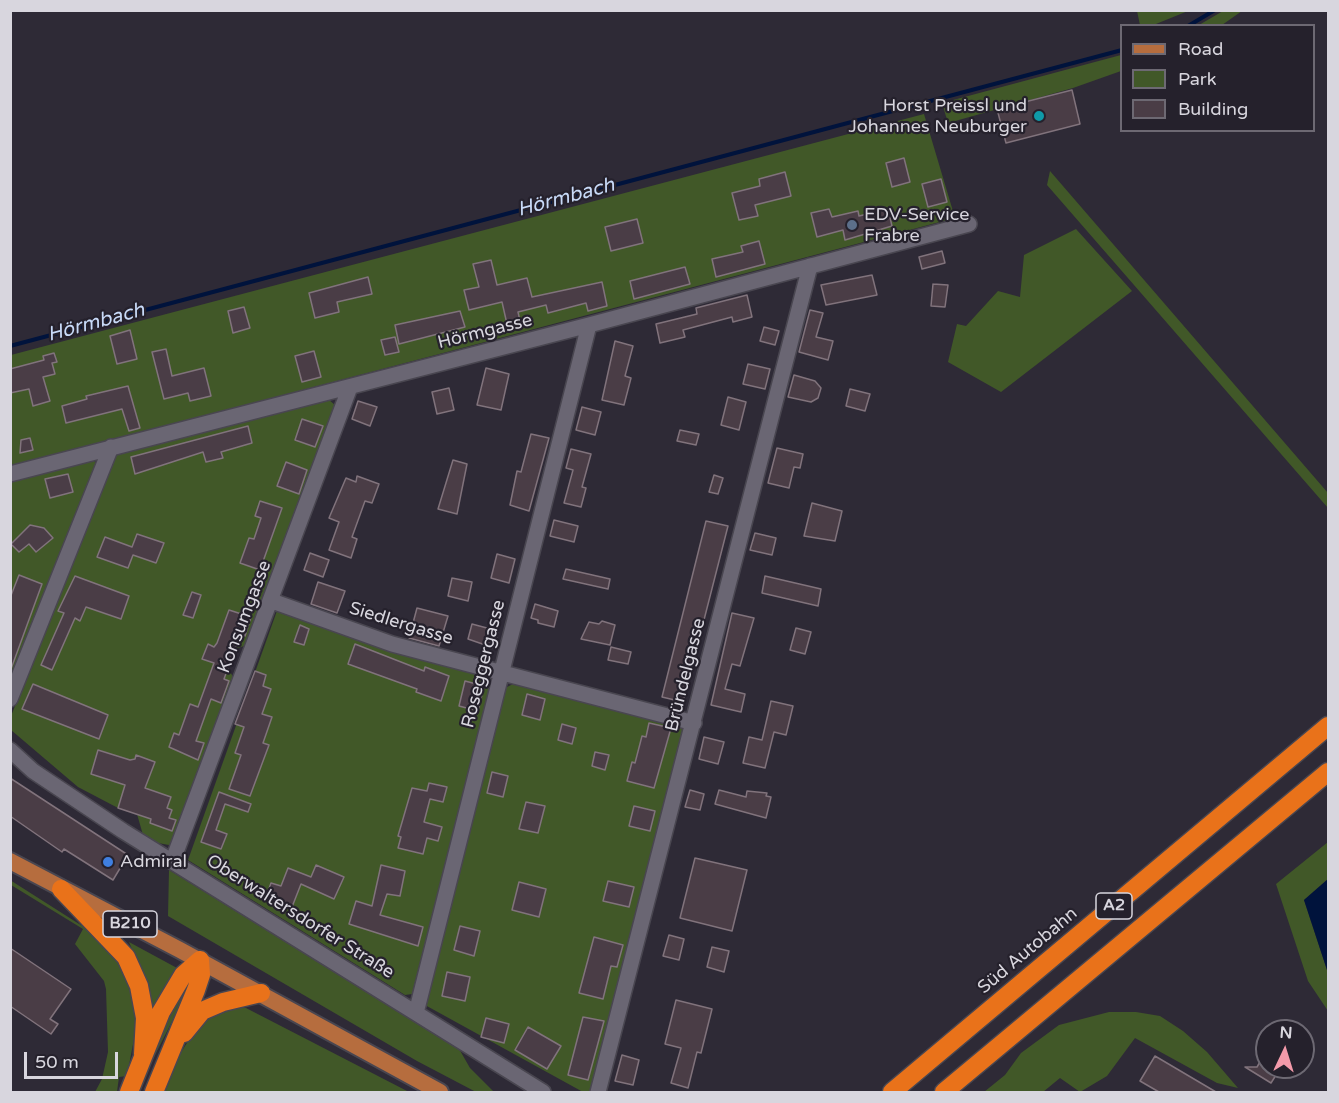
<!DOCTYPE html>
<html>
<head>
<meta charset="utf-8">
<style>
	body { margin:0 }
	#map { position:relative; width:1339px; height:1103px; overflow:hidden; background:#2e2a36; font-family:"Varela Round",sans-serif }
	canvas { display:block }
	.frame { position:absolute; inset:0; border:12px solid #d8d6de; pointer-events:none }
	.legend { position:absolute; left:1120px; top:24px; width:195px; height:108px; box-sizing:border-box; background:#25212c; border:2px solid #6d6973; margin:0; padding:8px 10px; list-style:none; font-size:18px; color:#d8d6de }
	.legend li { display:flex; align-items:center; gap:12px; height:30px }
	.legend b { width:30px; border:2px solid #6d6973 }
	.north { position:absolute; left:1255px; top:1019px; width:60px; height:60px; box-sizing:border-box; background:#25212c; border:2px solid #6d6973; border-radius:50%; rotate:4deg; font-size:16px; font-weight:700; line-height:24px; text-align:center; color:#d8d6de }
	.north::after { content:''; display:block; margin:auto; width:21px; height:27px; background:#f39aaa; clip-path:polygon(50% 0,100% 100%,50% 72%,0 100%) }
	.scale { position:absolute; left:24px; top:1052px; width:94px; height:27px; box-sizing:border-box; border:3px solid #d8d6de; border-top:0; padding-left:8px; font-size:18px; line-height:21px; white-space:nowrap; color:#d8d6de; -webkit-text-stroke:4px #25212c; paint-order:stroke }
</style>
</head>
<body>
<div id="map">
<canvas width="1339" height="1103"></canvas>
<div class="frame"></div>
<ul class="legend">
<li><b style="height:8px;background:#b66d3e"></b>Road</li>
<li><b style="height:16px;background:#415828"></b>Park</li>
<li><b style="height:16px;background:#4a3d46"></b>Building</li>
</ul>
<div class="north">N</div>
<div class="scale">50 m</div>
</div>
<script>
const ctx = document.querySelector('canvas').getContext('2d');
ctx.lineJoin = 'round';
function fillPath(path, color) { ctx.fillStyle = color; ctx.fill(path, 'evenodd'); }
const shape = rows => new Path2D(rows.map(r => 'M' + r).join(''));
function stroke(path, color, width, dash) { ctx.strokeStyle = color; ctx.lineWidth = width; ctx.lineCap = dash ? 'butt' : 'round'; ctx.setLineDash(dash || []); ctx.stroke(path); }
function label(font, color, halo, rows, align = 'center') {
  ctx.font = font + ' "Varela Round",sans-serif'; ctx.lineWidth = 4.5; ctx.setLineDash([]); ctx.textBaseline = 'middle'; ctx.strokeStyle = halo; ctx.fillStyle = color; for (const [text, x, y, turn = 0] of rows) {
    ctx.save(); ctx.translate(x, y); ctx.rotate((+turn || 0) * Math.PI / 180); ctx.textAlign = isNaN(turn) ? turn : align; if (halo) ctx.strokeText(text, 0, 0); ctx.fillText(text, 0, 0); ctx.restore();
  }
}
const green = shape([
	[1137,11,1137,10,1188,11,1151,26,1140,25],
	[1223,11,1242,11,1222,25,1199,25],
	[1121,55,1121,71,1073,88,948,123,942,103],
	[924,114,955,218,11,467,11,355],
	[1050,171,1328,493,1328,508,1047,185],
	[1076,229,1132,291,1001,392,948,362,957,324,966,326,998,291,1020,297,1024,255],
	[328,399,336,406,247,645,235,649,228,668,233,677,177,842,169,845,158,843,143,835,137,814,118,808,78,787,11,730,11,716,116,455],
	[94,459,97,468,11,681,11,481],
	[278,608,484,673,490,679,491,686,412,994,405,995,188,860],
	[517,682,681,724,685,729,592,1092,583,1092,425,1005,505,688],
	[1328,842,1328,879,1304,900,1328,973,1328,1011,1308,981,1276,884],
	[169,870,458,1047,470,1068,494,1092,476,1092,417,1061,168,916],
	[10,880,98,936,122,964,135,998,137,1023,127,1076,119,1077,117,1092,95,1092,102,1079,108,1052,106,989,104,981,75,944,83,929,11,885],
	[129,942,177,968,152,1016,146,983],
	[188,981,191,982,186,994,154,1057,140,1092,136,1092,160,1029],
	[234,1006,246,1008,409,1092,165,1092,180,1054,200,1022],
	[1109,1012,1136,1012,1160,1016,1183,1031,1207,1052,1238,1088,1217,1083,1135,1038,1107,1076,1080,1092,1060,1078,1043,1092,984,1092,1005,1075,1021,1053,1059,1025]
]);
const water = shape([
	[1328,879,1328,973,1304,900]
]);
const stream = shape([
	[1188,26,1215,10],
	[10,346,1122,50]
]);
const building = shape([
	[1072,90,1080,124,1006,143,997,109,1072,90],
	[904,158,910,182,892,187,886,163,904,158],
	[785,172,791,196,755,205,758,216,739,220,732,193,760,186,759,179,785,172],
	[941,179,947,202,928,207,922,184,941,179],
	[829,209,832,217,858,211,859,216,888,209,892,226,845,240,843,230,817,237,811,213,829,209],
	[637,219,643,243,611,251,605,227,637,219],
	[759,241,765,264,716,277,712,259,743,252,741,246,759,241],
	[942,251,945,263,922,269,919,257,942,251],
	[491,260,497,285,527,278,532,297,602,282,607,306,588,311,586,303,548,313,546,305,518,312,520,321,507,324,502,302,469,310,464,290,479,287,473,264,491,260],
	[685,267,690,284,634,299,630,281,685,267],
	[872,275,877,295,826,305,821,285,872,275],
	[368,277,372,294,337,302,339,312,315,318,309,293,368,277],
	[933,284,948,285,945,307,931,306,933,284],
	[747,295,752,317,733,322,732,317,683,330,685,337,660,343,656,324,697,314,696,308,747,295],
	[244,307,250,328,233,333,228,311,244,307],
	[810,310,823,313,816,337,833,341,828,360,799,352,810,310],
	[460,311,465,327,399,344,395,325,460,311],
	[764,327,779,331,775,345,760,341,764,327],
	[130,330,137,359,117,364,110,336,130,330],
	[395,337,399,352,385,355,381,340,395,337],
	[615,341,633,346,625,376,631,378,624,405,602,400,615,341],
	[166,349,172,376,204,368,211,396,190,401,188,393,164,399,152,352,166,349],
	[314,351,321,377,302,382,295,356,314,351],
	[54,353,57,362,52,363,55,374,43,377,50,401,33,406,29,389,10,393,10,369,44,360,43,356,54,353],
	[748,364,770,369,765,389,743,384,748,364],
	[486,368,509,374,501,410,477,405,486,368],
	[794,375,815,381,821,388,818,398,811,402,788,397,794,375],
	[128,386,140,428,129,431,122,409,66,423,62,406,87,399,86,396,128,386],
	[449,388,454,410,437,414,432,392,449,388],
	[850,389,870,394,865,411,846,406,850,389],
	[728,397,746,402,739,430,721,425,728,397],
	[358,401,377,407,370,426,352,419,358,401],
	[582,407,601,412,595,435,576,430,582,407],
	[302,419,323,426,315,447,295,440,302,419],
	[248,426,252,443,221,452,223,458,206,462,203,452,135,474,131,457,248,426],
	[680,430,699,434,696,445,677,441,680,430],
	[531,434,549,438,529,511,510,505,517,471,521,472,531,434],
	[30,438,33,450,20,453,21,440,30,438],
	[777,448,803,454,800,468,794,467,789,488,768,483,777,448],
	[571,449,591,454,582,487,586,488,581,507,564,503,573,470,566,468,571,449],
	[453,460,467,464,457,514,438,509,453,460],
	[286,462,307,470,299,494,277,486,286,462],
	[68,474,73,492,50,498,45,479,68,474],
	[714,475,723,478,718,494,709,492,714,475],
	[357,476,379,484,372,503,365,501,352,537,357,539,351,558,329,550,339,522,329,518,346,478,356,482,357,476],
	[260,501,282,508,260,570,240,563,249,538,254,539,261,518,255,516,260,501],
	[812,503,842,511,835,541,804,536,812,503],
	[554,520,578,526,574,542,550,536,554,520],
	[706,521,728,526,683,702,662,697,706,521],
	[30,525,44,528,53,538,36,552,29,544,19,552,11,544,30,525],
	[755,533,776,538,772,555,750,550,755,533],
	[137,534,164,543,156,563,133,555,128,568,97,557,105,537,132,547,137,534],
	[310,553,329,560,323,577,304,570,310,553],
	[497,554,515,559,509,583,491,578,497,554],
	[566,569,610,579,608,589,563,579,566,569],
	[19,575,42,584,11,669,10,598,19,575],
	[75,576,129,596,121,619,86,607,80,621,75,618,52,670,41,665,64,613,58,611,75,576],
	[765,576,821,589,818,606,762,593,765,576],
	[452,578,472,582,468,601,448,596,452,578],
	[318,582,345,591,337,613,311,604,318,582],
	[192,592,201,595,193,618,183,615,192,592],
	[535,604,558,611,554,627,538,623,538,620,531,618,535,604],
	[417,608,448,616,439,646,409,638,417,608],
	[229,610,251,617,245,636,240,635,224,679,229,681,221,703,211,699,196,741,204,743,198,760,169,747,174,733,179,735,190,704,198,707,214,663,202,659,208,644,214,647,217,643,229,610],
	[732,613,754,618,740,666,732,664,725,689,745,694,741,712,711,705,732,613],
	[602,621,615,625,610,645,581,639,589,622,599,624,602,621],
	[472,624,498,631,494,648,468,639,472,624],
	[300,625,309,629,304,645,294,642,300,625],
	[796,628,811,632,805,654,790,650,796,628],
	[355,644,424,671,425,667,449,676,441,701,416,692,417,689,348,664,355,644],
	[611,647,631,652,628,664,608,660,611,647],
	[255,671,266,675,263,686,271,689,262,714,272,717,263,743,269,745,250,796,229,789,241,755,235,753,244,727,235,724,255,671],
	[465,681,484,686,478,711,459,706,465,681],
	[33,684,108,715,99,739,22,709,33,684],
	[527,694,545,699,540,720,522,715,527,694],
	[771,701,793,706,786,735,774,732,765,768,743,763,749,737,762,740,771,701],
	[649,723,671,728,654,788,627,781,632,762,635,763,642,736,646,737,649,723],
	[562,724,576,728,572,744,558,740,562,724],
	[704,737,724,742,718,764,699,759,704,737],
	[98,750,130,760,135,759,136,755,155,762,145,788,171,797,167,808,172,810,169,818,176,820,172,831,150,823,151,819,118,808,125,785,91,774,98,750],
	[595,752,609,755,605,770,592,766,595,752],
	[492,772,508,776,503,797,487,793,492,772],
	[10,778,128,855,113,880,64,849,62,852,10,816,10,778],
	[429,783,447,787,443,802,430,799,424,822,442,827,438,841,427,838,423,854,398,848,401,837,398,836,412,788,427,791,429,783],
	[690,790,704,794,700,810,685,807,690,790],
	[719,790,746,797,747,791,767,793,766,796,771,797,766,818,715,804,719,790],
	[219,792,251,804,248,812,225,804,216,830,227,834,221,849,201,842,219,792],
	[526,802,545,806,538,833,519,829,526,802],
	[634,806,655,811,650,831,629,826,634,806],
	[695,858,747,870,732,931,680,918,695,858],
	[316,865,344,877,334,899,301,884,292,907,266,897,271,883,281,886,288,868,311,877,316,865],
	[381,865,405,871,400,896,387,894,380,915,423,927,418,946,349,924,356,901,372,906,381,865],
	[608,881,634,887,629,907,603,901,608,881],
	[519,882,546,889,539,917,512,910,519,882],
	[460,926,480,931,474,956,454,950,460,926],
	[669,935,684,939,679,960,663,956,669,935],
	[594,937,623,945,617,967,611,966,603,999,579,993,594,937],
	[712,947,729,951,724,972,707,967,712,947],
	[10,948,71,989,50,1019,58,1024,51,1034,10,1006,10,948],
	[447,972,470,977,465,1001,442,996,447,972],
	[676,1000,712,1009,701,1053,697,1052,688,1088,671,1083,681,1048,665,1044,676,1000],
	[583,1017,604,1021,588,1080,568,1075,583,1017],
	[486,1018,509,1024,504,1043,481,1037,486,1018],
	[528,1027,561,1046,547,1069,515,1050,528,1027],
	[1267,1050,1267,1067,1281,1067,1271,1083,1245,1067,1257,1067,1267,1050],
	[622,1055,639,1060,633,1085,615,1081,622,1055],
	[1155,1056,1216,1092,1159,1092,1140,1081,1155,1056]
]);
const minor = shape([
	[10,474,589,325,969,224],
	[272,601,392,644,694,723],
	[10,699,111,447],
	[10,750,33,771,123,831,543,1092],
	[173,860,350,387],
	[416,1013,589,325],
	[598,1092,810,266]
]);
const primary = shape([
	[10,861,180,950,440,1092]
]);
const motorway = shape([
	[61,889,126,957,139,986,145,1018,143,1054],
	[184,1033,202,1011,223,1002,261,993],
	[129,1092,161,1012,183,975,200,960],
	[154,1092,196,990,201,975,200,960],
	[892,1092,1328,726],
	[944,1092,1328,772]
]);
const markers = [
	[1039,116,6,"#0f9aa8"],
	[852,225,6,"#5c6f8a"],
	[108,862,6,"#3f7fe0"]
];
const shields = [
	[1114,906,36],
	[130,924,54]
];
const shieldNames = [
	["A2",1114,906],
	["B210",130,924]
];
const poiNames = [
	["Horst Preissl und",1027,106,"right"],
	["Johannes Neuburger",1027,127,"right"],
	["EDV-Service",864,215],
	["Frabre",864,236],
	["Admiral",120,862]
];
const streetNames = [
	["Hörmgasse",485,332,-14],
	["Konsumgasse",245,617,-69],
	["Siedlergasse",401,624,17],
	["Roseggergasse",484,664,-76],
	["Bründelgasse",686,675,-76],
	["Oberwaltersdorfer Straße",300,917,32],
	["Süd Autobahn",1028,951,-40]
];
const waterNames = [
	["Hörmbach",566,198,-15],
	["Hörmbach",96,323,-15]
];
fillPath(green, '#415828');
fillPath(water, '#00133c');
stroke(stream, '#00133c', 4);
fillPath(building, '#4a3d46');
stroke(building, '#81737c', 1.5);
stroke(minor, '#494650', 18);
stroke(primary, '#494650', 20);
stroke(motorway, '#494650', 21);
stroke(minor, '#6a6673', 15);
stroke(primary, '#b66d3e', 16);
stroke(motorway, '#e9721a', 18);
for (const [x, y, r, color] of markers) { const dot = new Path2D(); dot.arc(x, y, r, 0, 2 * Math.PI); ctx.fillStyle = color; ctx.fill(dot); stroke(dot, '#25212c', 2); }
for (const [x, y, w] of shields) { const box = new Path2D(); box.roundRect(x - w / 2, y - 13, w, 26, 4.5); ctx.fillStyle = '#25212c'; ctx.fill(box); stroke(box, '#d8d6de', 1.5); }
label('bold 16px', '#d8d6de', null, shieldNames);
label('18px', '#d8d6de', '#25212c', poiNames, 'left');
label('18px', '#d8d6de', '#25212c', streetNames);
label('italic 20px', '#c8daf8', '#25212c', waterNames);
</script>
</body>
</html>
